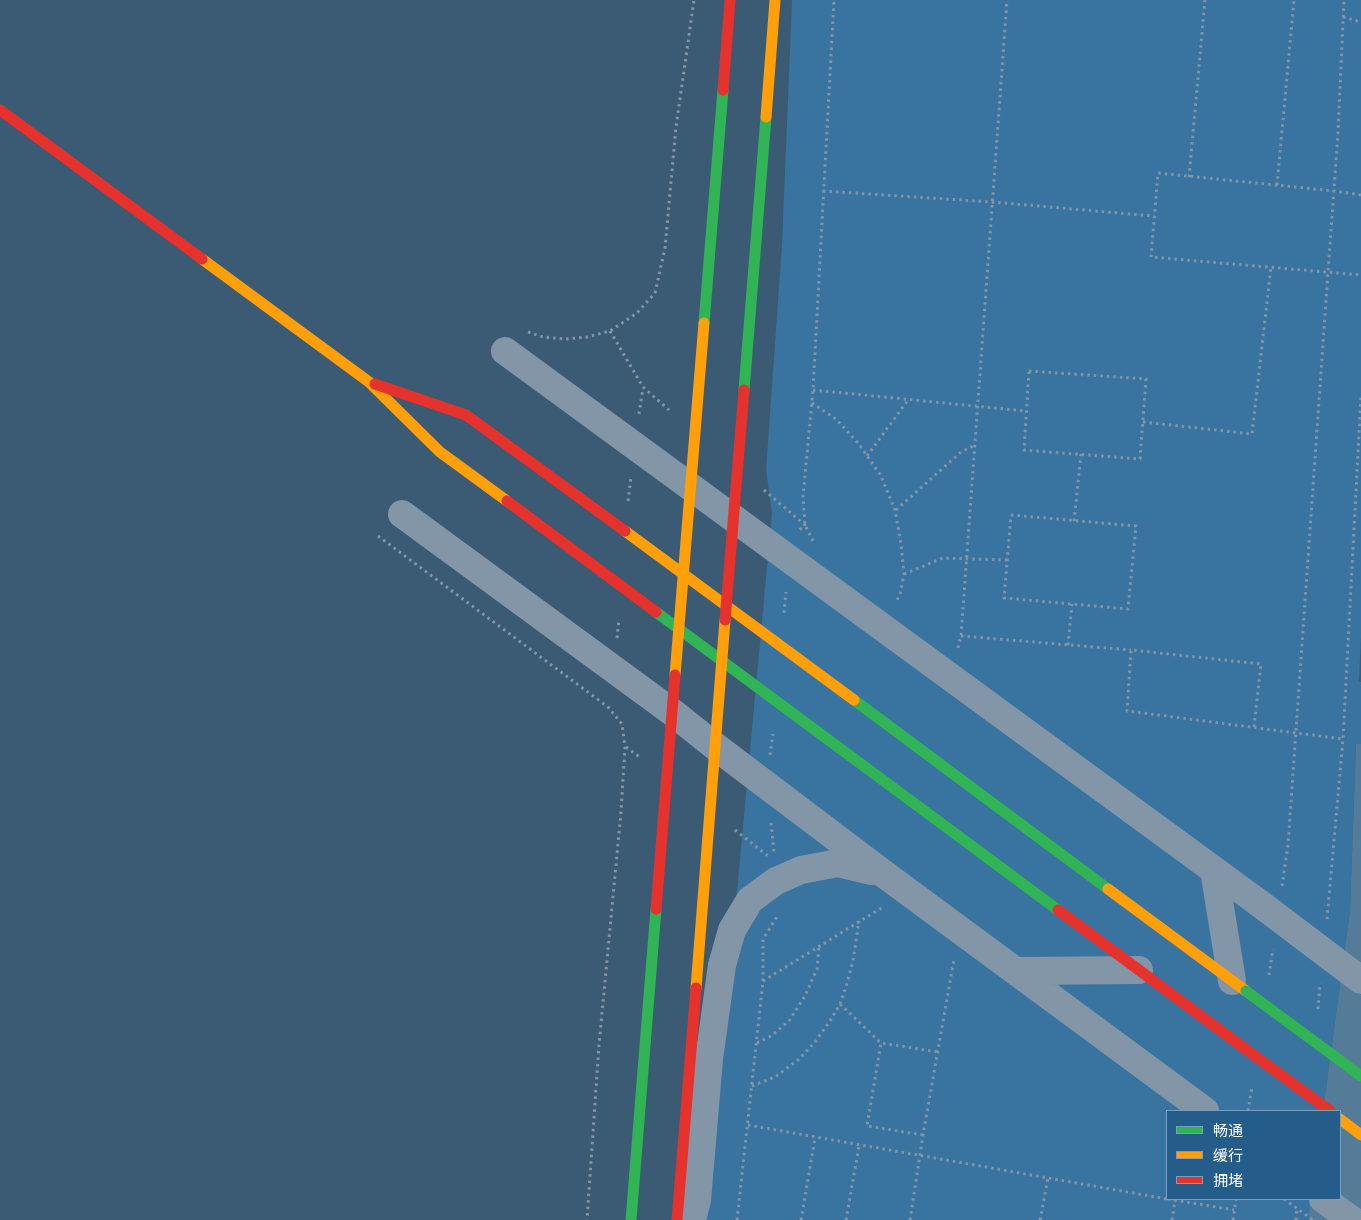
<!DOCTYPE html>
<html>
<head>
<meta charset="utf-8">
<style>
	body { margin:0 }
	#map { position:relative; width:1361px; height:1220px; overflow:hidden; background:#3b5a73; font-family:"Open Sans","Noto Sans SC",sans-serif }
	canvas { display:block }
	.legend { position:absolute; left:1166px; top:1110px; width:175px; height:90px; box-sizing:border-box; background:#245d8a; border:1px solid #7c9eb9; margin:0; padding:6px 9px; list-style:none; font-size:15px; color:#fff }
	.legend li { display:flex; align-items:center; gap:10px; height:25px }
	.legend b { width:25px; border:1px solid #7c9eb9 }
</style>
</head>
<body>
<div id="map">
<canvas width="1361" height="1220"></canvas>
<ul class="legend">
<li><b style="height:6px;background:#30b455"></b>畅通</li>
<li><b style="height:6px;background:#ff9f0a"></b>缓行</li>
<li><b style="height:6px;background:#e5322d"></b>拥堵</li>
</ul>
</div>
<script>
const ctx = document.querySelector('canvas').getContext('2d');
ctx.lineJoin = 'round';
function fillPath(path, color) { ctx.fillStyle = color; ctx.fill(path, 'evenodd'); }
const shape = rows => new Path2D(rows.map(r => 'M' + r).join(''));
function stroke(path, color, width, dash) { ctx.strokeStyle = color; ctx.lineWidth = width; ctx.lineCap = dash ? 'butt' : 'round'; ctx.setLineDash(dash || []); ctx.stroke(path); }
const green = shape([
	[792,0,1361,0,1361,637,1359,681,1361,682,1361,744,1356,744,1350,910,1323,1111,1167,1111,1167,1199,1311,1199,1308,1220,705,1220,730,967,772,513,766,470,782,245]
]);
const water = shape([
	[1356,744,1361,744,1361,1220,1308,1220,1311,1199,1340,1199,1340,1111,1323,1111,1350,910]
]);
const path = shape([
	[1343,17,1361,22],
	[1189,177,1205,0],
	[1277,185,1294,0],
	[823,191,992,202,1154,216],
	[1361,195,1334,191,1158,173,1151,257,1361,275],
	[610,331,643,387,669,410],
	[528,332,543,337,566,339,587,337,610,331,637,313,655,293,665,248,676,127,694,0],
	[1029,371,1146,379,1140,459,1024,450,1029,371],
	[813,390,1025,411],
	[812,403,836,419,858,443,880,474,895,510,901,544,904,574,900,595,895,603],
	[639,414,643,388],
	[1143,422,1252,434,1271,267],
	[867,456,908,400],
	[764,490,805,525,798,531],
	[628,501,631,477],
	[896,510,961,452,973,446],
	[1011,515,1136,526,1128,609,1004,598,1011,515],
	[1074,521,1081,454],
	[378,536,608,707,622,724,625,747,621,812,599,1045,587,1220],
	[813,541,805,525,803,496,813,390,834,0],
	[904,574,943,558,1008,560],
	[784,613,786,592],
	[961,636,1131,650],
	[617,638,619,619],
	[1068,645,1072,604],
	[958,648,961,636,1007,0],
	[1254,727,1261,664,1131,650,1127,711,1343,739],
	[626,747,641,758],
	[770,755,773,734],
	[771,823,774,852],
	[735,830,768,856],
	[1282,886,1288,845,1328,272,1338,133,1344,0],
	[1327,919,1343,739,1361,396],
	[1269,975,1273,949],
	[763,981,883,907],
	[840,1004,881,1043],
	[1318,1009,1320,983],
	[757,1043,771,1036,789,1021,805,996,817,969,819,946],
	[752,1086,775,1077,798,1060,815,1042,830,1021,840,1004,846,987,853,961,859,921],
	[1248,1111,1252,1087],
	[748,1125,1167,1199],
	[923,1135,867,1126,881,1043,938,1052],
	[1168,1199,1234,1210],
	[737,1220,763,981,763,939,778,915],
	[801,1220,815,1138],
	[846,1220,859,1146],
	[910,1220,923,1135,954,959],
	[1040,1220,1048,1178],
	[1172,1220,1175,1200],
	[1233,1220,1236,1199],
	[1296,1220,1297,1208]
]);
const street = shape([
	[505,351,1259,903],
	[402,514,672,712,716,747,884,874,1205,1111],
	[1214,870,1232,981],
	[1016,971,1139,970],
	[1323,1199,1352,1220],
	[692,1220,697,1200,709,1059,722,965,732,930,750,900,776,881,801,870,838,863,872,871]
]);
const fast = shape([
	[704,323,723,90],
	[744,390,766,117],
	[656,612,1058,910],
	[854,700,1108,889],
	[631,1220,656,909]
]);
const slow = shape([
	[766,117,775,0],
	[202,259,369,382,440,452,507,501],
	[625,531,854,700],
	[675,675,704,323],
	[1108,889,1246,991],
	[696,988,725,620],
	[1340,1119,1361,1135]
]);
const jam = shape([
	[723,90,730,0],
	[0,110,202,259],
	[375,384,466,415,625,531],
	[507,501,656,612],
	[725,620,744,390],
	[656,909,675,675],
	[1058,910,1240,1045],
	[677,1220,696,988]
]);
const pathBridge = shape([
	[1284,1199,1313,1220]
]);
const streetBridge = shape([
	[1259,903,1361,980]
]);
const fastBridge = shape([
	[1246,991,1361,1076]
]);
const jamBridge = shape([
	[1240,1045,1330,1111]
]);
fillPath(green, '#39739f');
fillPath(water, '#547b98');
stroke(path, '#8296a7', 3, [2.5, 4]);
stroke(street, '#8296a7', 28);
stroke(fast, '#30b455', 11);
stroke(slow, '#ff9f0a', 11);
stroke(jam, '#e5322d', 11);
stroke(pathBridge, '#8296a7', 3, [2.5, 4]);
stroke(streetBridge, '#8296a7', 28);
stroke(fastBridge, '#30b455', 11);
stroke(jamBridge, '#e5322d', 11);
</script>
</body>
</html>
